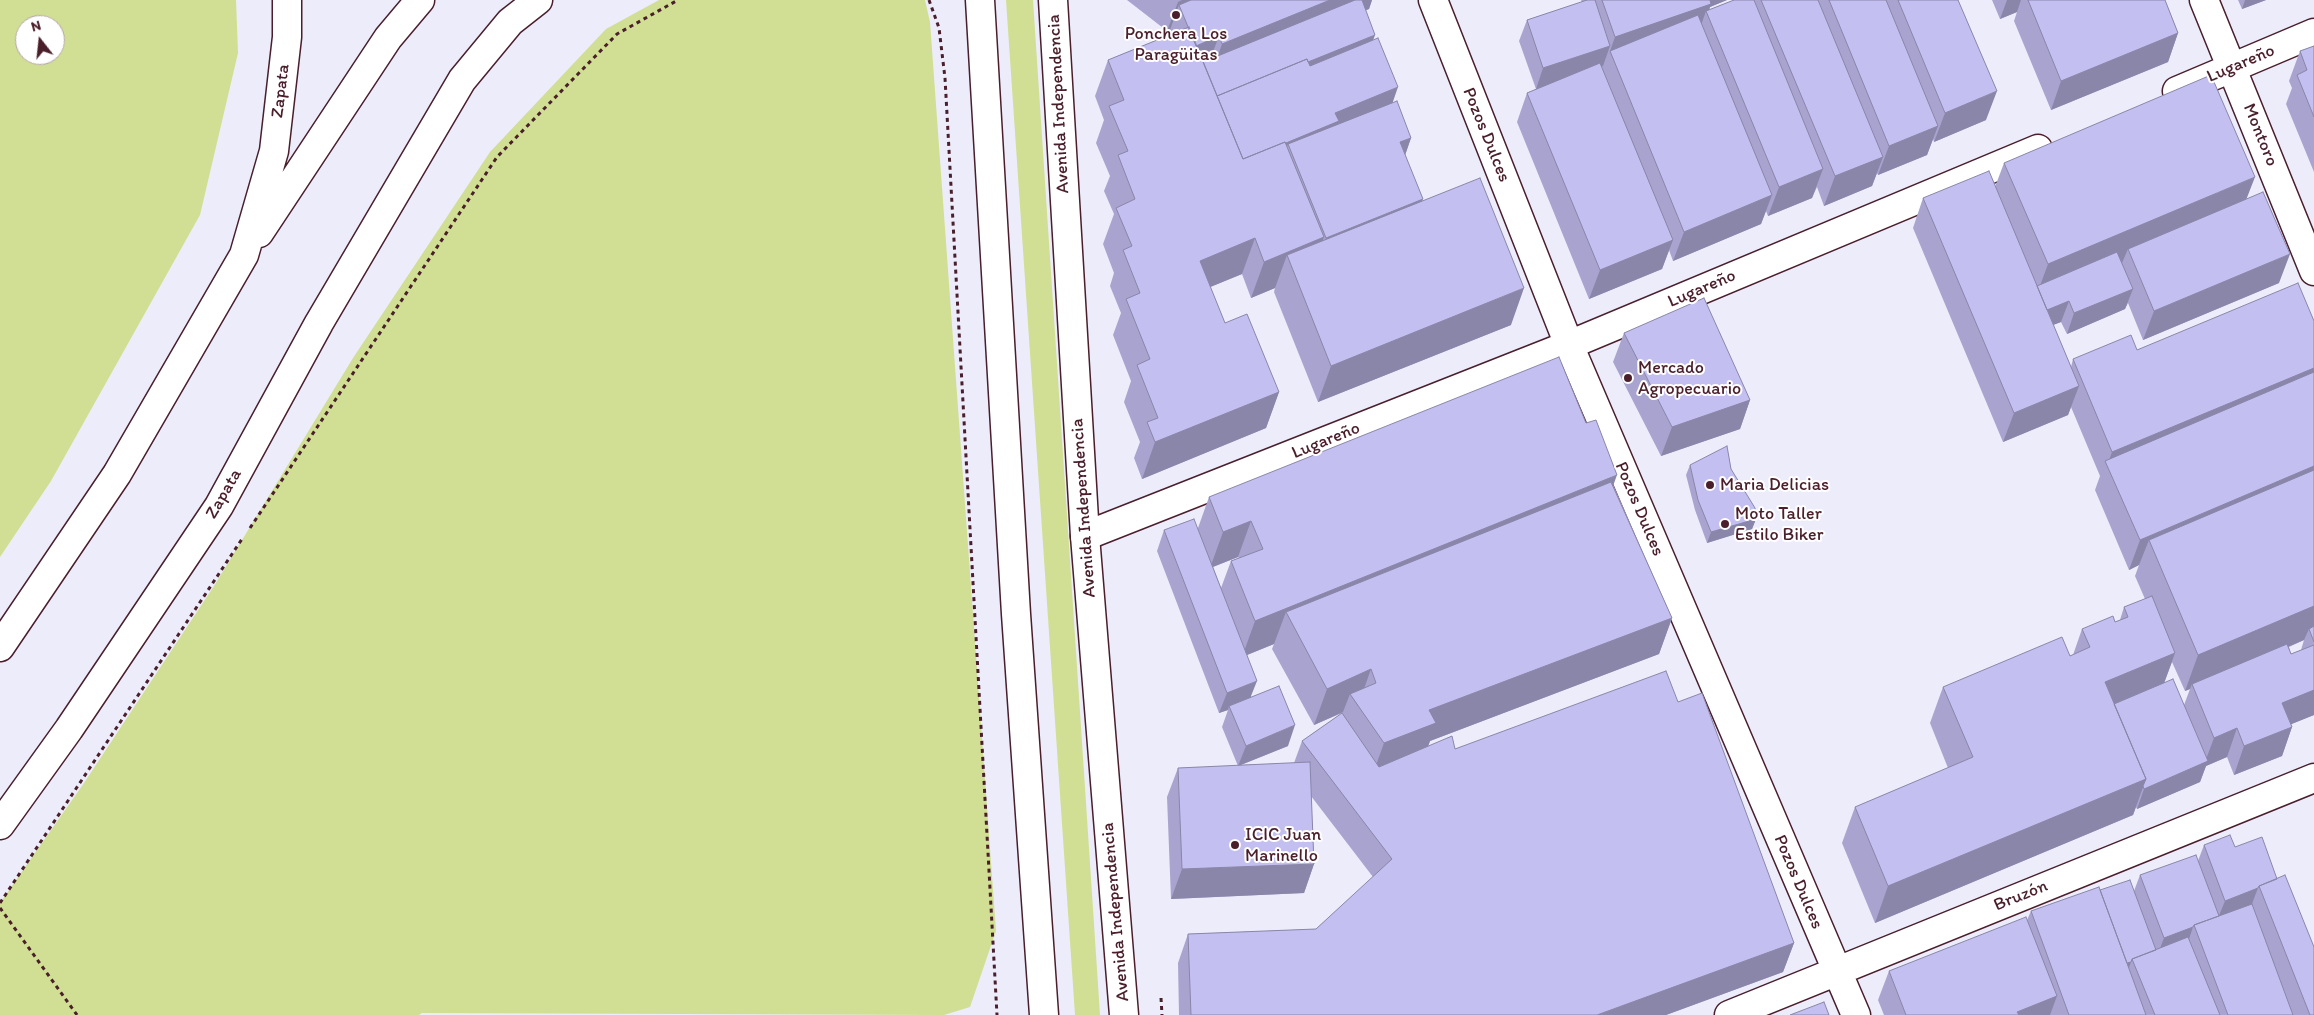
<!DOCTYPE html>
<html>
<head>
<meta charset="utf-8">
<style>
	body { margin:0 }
	#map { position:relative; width:2314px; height:1015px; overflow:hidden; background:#edecfb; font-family:Itim,sans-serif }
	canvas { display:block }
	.north { position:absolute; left:15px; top:15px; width:50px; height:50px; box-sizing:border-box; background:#fff; border:1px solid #b7a5aa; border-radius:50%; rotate:344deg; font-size:14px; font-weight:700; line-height:20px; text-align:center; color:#4a1f2b }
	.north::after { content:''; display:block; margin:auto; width:18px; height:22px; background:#4a1f2b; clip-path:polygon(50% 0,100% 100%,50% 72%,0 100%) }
</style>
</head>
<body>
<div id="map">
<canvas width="2314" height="1015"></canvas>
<div class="north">N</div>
</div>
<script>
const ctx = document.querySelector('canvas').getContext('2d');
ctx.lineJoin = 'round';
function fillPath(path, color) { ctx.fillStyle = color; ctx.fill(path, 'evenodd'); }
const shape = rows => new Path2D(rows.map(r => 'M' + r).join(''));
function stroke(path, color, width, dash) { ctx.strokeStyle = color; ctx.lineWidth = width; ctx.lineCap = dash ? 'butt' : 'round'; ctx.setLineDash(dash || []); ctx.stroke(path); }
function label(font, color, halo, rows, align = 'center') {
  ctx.font = font + ' Itim,sans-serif'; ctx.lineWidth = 4; ctx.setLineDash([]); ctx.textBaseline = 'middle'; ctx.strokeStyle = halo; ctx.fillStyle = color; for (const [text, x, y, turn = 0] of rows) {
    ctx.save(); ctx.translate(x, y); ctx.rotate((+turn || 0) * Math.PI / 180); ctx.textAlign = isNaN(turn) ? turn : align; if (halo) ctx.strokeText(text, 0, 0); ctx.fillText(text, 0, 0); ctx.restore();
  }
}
const green = shape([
	[0,0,236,0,238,53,200,215,51,481,0,557],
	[25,25,55,25,55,55,25,55],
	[659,0,925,0,930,22,996,931,970,1007,944,1015,422,1013,419,1015,0,1015,0,903,84,783,214,586,353,358,490,152,606,29],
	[1006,0,1033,0,1100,1015,1075,1015]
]);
const path = shape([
	[929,0,939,28,945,78,997,1015],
	[250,528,497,157,617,34,678,0],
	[0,903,242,539],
	[0,908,77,1015],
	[1161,998,1162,1015]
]);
const street = shape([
	[1433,0,1569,345,1856,1015],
	[2204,0,2314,271],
	[2177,91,2314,33],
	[1085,536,1569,345,2038,149],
	[1729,1015,2314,778]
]);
const secondary = shape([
	[0,825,69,729,219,506,319,323,462,80,510,22,538,0]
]);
const primary = shape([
	[1053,0,1085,536,1124,1015],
	[259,233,388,38,420,0],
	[0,647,117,474,244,255,274,151,287,37,287,0]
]);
const highway = shape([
	[980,0,1016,614,1044,1015]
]);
const wall = shape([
	[1127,0,1372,0,1369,9,1365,10,1373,40,1393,102,1411,138,1405,155,1422,201,1511,325,1318,402,1274,292,1275,288,1251,298,1242,274,1210,287,1225,323,1279,392,1266,428,1142,479,1134,458,1140,442,1124,402,1131,381,1113,335,1121,313,1110,286,1114,273,1103,244,1114,214,1104,191,1110,176,1096,143,1104,120,1095,96,1108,60,1169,35,1168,34,1170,30,1167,31],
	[1581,0,1727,0,1710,7,1709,10,1734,0,1958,0,1986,120,1934,142,1933,139,1927,155,1878,175,1877,173,1872,186,1824,206,1817,187,1812,198,1768,216,1766,211,1761,224,1673,261,1669,250,1662,269,1589,299,1517,122,1527,93,1536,89,1519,41,1527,20,1582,2],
	[1992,0,2165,0,2178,33,2168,62,2051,110,2014,21,2017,12,2000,19],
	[2238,0,2266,0,2242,9],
	[2314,46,2314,172,2286,104,2292,88,2289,81,2300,51],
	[2004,163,2246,199,2279,283,2143,340,2128,303,2125,309,2067,334,2061,322,2053,325,2071,367,2073,359,2137,350,2314,321,2314,715,2291,724,2292,727,2282,756,2234,775,2227,757,2206,766,2200,782,2137,809,2136,807,2133,815,1875,923,1842,843,1855,807,1948,768,1930,723,1943,687,2073,655,2082,629,2115,622,2120,620,2124,607,2145,599,2135,576,2139,565,2129,570,2095,490,2100,476,2071,407,2068,415,2003,442,1913,228,1923,198,1995,187],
	[2304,640,2301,650,2291,654,2289,647],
	[2172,662,2185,691,2190,689,2184,705,2164,683],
	[1624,333,1750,400,1740,429,1661,456,1613,362],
	[1586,423,1672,618,1659,654,1430,741,1428,747,1455,749,1678,702,1794,943,1783,972,1666,1015,1179,1015,1178,963,1188,934,1316,929,1373,877,1311,796,1314,864,1304,893,1171,899,1167,797,1178,768,1238,766,1222,727,1228,710,1219,713,1157,551,1164,530,1198,528,1209,497],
	[1238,557,1239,558,1231,561,1221,588,1213,567],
	[1274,644,1272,649,1314,725,1342,713,1302,741,1294,763,1241,765,1288,746,1251,697,1247,655],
	[1690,465,1731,469,1756,519,1752,529,1707,543,1695,510,1686,475],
	[2204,845,2235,847,2277,879,2314,1015,1884,1015,1878,1000,1889,971,2027,920,2031,911,2100,890,2134,891,2140,875,2198,861]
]);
const shadedWall = shape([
	[1182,0,1242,0,1179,5,1170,30,1167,31,1178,2],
	[1330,0,1372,0,1369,9,1212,73,1222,44],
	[1707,0,1727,0,1710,7,1708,14,1706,11,1698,34,1610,51,1615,37],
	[2007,0,2021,0,2017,12,2000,19],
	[2245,0,2266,0,2242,9],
	[2178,33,2168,62,2051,110,2061,81],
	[1375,35,1368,55,1216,99],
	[1219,36,1208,65,1203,68,1196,46],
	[1610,46,1603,66,1536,89,1543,68],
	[1398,87,1388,116,1288,144,1279,170,1242,161,1335,113],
	[1997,91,1986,120,1934,142,1945,113],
	[1938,126,1927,155,1878,175,1889,146],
	[1411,138,1401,167,1400,142],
	[1883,157,1872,186,1824,206,1835,176],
	[1823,169,1812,198,1768,216,1779,187],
	[2255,177,2241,213,2128,249,2122,263,2037,294,2048,264],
	[1772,195,1761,224,1673,261,1684,232],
	[1423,199,1412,228,1316,267,1326,238],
	[1324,237,1311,273,1287,255,1275,288,1251,298,1264,262],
	[1255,238,1242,274,1186,297,1200,261],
	[1673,240,1662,269,1589,299,1600,270],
	[2290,254,2279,283,2143,340,2154,311],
	[1524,288,1511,325,1318,402,1331,366],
	[2133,289,2125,309,2067,334,2074,313],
	[2069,301,2061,322,2037,331,2044,311],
	[2314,368,2314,393,2107,466,2112,452],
	[2079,386,2068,415,2003,442,2014,413],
	[1279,392,1266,428,1142,479,1155,442],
	[1750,400,1740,429,1661,456,1672,427],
	[2314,466,2314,491,2149,540,2139,565,2129,570,2140,540],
	[1617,475,1604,511,1286,612,1274,644,1242,657,1255,621],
	[1756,519,1752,529,1707,543,1711,532],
	[1251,521,1238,557,1210,568,1223,532],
	[2314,606,2314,636,2309,629,2304,640,2193,687,2192,684,2190,689,2185,691,2198,655],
	[1672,618,1659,654,1430,741,1423,759,1371,779,1384,743,1429,710],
	[2175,653,2162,689,2111,710,2105,682],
	[1371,669,1358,706,1350,694,1343,712,1314,725,1327,689],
	[1257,681,1249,701,1229,706,1228,710,1219,713,1227,693],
	[2314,690,2314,715,2272,732,2282,703],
	[1295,725,1288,746,1238,766,1246,746],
	[2292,727,2282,756,2234,775,2244,746],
	[2237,728,2227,757,2206,766,2200,782,2137,809,2144,789,2205,762,2214,738],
	[2146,779,2133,815,1875,923,1888,886],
	[1314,864,1304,893,1171,899,1182,869],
	[2258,888,2250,909,2218,918,2225,901],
	[2193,927,2186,948,2156,959,2164,938],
	[1794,943,1783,972,1666,1015,1597,1015],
	[2131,962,2124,982,2126,964],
	[2057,996,2050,1015,2016,1015,2017,1012]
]);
const building = shape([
	[1191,0,1330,0,1222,44,1219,36,1196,46,1179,5,1191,0],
	[1355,0,1362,0,1375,35,1308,62,1307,59,1217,96,1203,62,1355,0],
	[1587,0,1595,0,1610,46,1543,68,1527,20,1587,0],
	[1602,0,1710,0,1711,4,1615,37,1602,0],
	[1734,0,1754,0,1823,169,1779,187,1706,11,1734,0],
	[1761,0,1818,0,1883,157,1835,176,1761,0],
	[1829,0,1886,0,1938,126,1889,146,1829,0],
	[1898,0,1958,0,1997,91,1945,113,1898,0],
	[2028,0,2165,0,2178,33,2061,81,2028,0],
	[1698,15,1772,195,1684,232,1610,51,1698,15],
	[1189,27,1243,159,1285,142,1324,237,1264,262,1255,238,1200,261,1225,323,1247,314,1279,392,1155,442,1147,422,1158,418,1137,365,1150,359,1126,299,1140,293,1123,250,1132,246,1116,208,1135,199,1118,155,1128,151,1109,106,1124,100,1108,60,1189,27],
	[1378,38,1398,87,1335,113,1339,121,1286,143,1285,142,1243,159,1217,96,1307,59,1310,66,1378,38],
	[2314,46,2314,117,2297,75,2307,70,2300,51,2314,46],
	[1600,63,1673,240,1600,270,1527,93,1600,63],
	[2211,75,2255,177,2048,264,2004,163,2211,75],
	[1397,101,1411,138,1400,142,1423,199,1326,238,1288,144,1397,101],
	[1989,171,2079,386,2014,413,1923,198,1989,171],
	[1480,178,1524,288,1331,366,1287,255,1480,178],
	[2263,192,2290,254,2154,311,2128,249,2263,192],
	[2117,252,2133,289,2074,313,2069,301,2047,310,2037,286,2117,252],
	[2298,283,2314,321,2314,368,2112,452,2073,359,2131,335,2137,350,2298,283],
	[1704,298,1750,400,1672,427,1624,333,1704,298],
	[1559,357,1586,423,1596,420,1617,475,1255,621,1231,561,1263,549,1251,521,1223,532,1209,497,1559,357],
	[2314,372,2314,466,2140,540,2105,461,2314,372],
	[1727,446,1731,469,1755,508,1756,519,1711,532,1698,500,1690,465,1727,446],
	[2314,470,2314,606,2198,655,2149,540,2314,470],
	[1611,482,1672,618,1429,710,1436,723,1384,743,1350,694,1376,683,1371,669,1327,689,1286,612,1611,482],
	[1194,519,1257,681,1227,693,1164,530,1194,519],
	[2152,596,2175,653,2105,682,2146,779,1888,886,1855,807,1973,757,1943,687,2062,637,2070,656,2090,647,2082,629,2113,616,2115,622,2128,617,2124,607,2152,596],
	[2314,626,2314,642,2309,629,2314,626],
	[2287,644,2291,654,2314,645,2314,690,2282,703,2292,727,2244,746,2237,728,2214,738,2192,684,2287,644],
	[1666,671,1678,702,1702,693,1794,943,1597,1015,1191,1015,1188,934,1316,929,1392,859,1302,741,1342,713,1379,767,1452,736,1455,749,1666,671],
	[2173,679,2208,761,2144,789,2143,786,2146,779,2114,704,2173,679],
	[1279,686,1295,725,1246,746,1229,706,1279,686],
	[1310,762,1314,864,1182,869,1178,768,1310,762],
	[2230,835,2235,847,2262,837,2277,879,2259,886,2258,888,2225,901,2204,845,2230,835],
	[2196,855,2219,916,2194,925,2193,927,2164,938,2140,875,2196,855],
	[2285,875,2314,947,2314,1015,2310,1015,2259,886,2285,875],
	[2130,880,2156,950,2132,959,2131,962,2127,963,2100,890,2130,880],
	[2099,887,2146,1015,2069,1015,2031,911,2099,887],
	[2252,904,2293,1015,2228,1015,2194,925,2252,904],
	[2026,917,2057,996,2017,1012,2019,1015,1906,1015,1889,971,2026,917],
	[2188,937,2220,1015,2155,1015,2132,959,2188,937],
	[1824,1002,1829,1015,1790,1015,1824,1002]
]);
const markers = [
	[1176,15,5,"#4a1f2b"],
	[1628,378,5,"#4a1f2b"],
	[1710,485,5,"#4a1f2b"],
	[1725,524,5,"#4a1f2b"],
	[1235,845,5,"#4a1f2b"]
];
const poiNames = [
	["Ponchera Los",1176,34,"center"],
	["Paragüitas",1176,55,"center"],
	["Mercado",1638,368],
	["Agropecuario",1638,389],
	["Maria Delicias",1720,485],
	["Moto Taller",1735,514],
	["Estilo Biker",1735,535],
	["ICIC Juan",1245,835],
	["Marinello",1245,856]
];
const streetNames = [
	["Lugareño",2241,64,-23],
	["Zapata",281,91,-83],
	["Avenida Independencia",1059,104,-93],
	["Pozos Dulces",1486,135,68],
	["Montoro",2260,135,68],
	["Lugareño",1702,289,-23],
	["Lugareño",1326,441,-22],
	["Zapata",224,494,-60],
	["Avenida Independencia",1084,508,-94],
	["Pozos Dulces",1639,509,67],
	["Pozos Dulces",1798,882,67],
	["Bruzón",2021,896,-22],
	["Avenida Independencia",1116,912,-95]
];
fillPath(green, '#d0df93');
stroke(street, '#4a1f2b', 31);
stroke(secondary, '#4a1f2b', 31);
stroke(primary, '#4a1f2b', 31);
stroke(highway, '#4a1f2b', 31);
stroke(path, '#4a1f2b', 3, [4, 4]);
stroke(street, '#fff', 28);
stroke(secondary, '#fff', 28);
stroke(primary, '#fff', 28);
stroke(highway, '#fff', 28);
fillPath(wall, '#a9a4cf');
fillPath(shadedWall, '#8986a9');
fillPath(building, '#c4bff1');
stroke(building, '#8986a9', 1);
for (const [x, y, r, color] of markers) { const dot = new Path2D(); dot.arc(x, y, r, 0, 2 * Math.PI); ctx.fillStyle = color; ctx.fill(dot); stroke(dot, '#fff', 2); }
label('18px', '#4a1f2b', '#fff', poiNames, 'left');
label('18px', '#4a1f2b', '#fff', streetNames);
</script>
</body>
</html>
